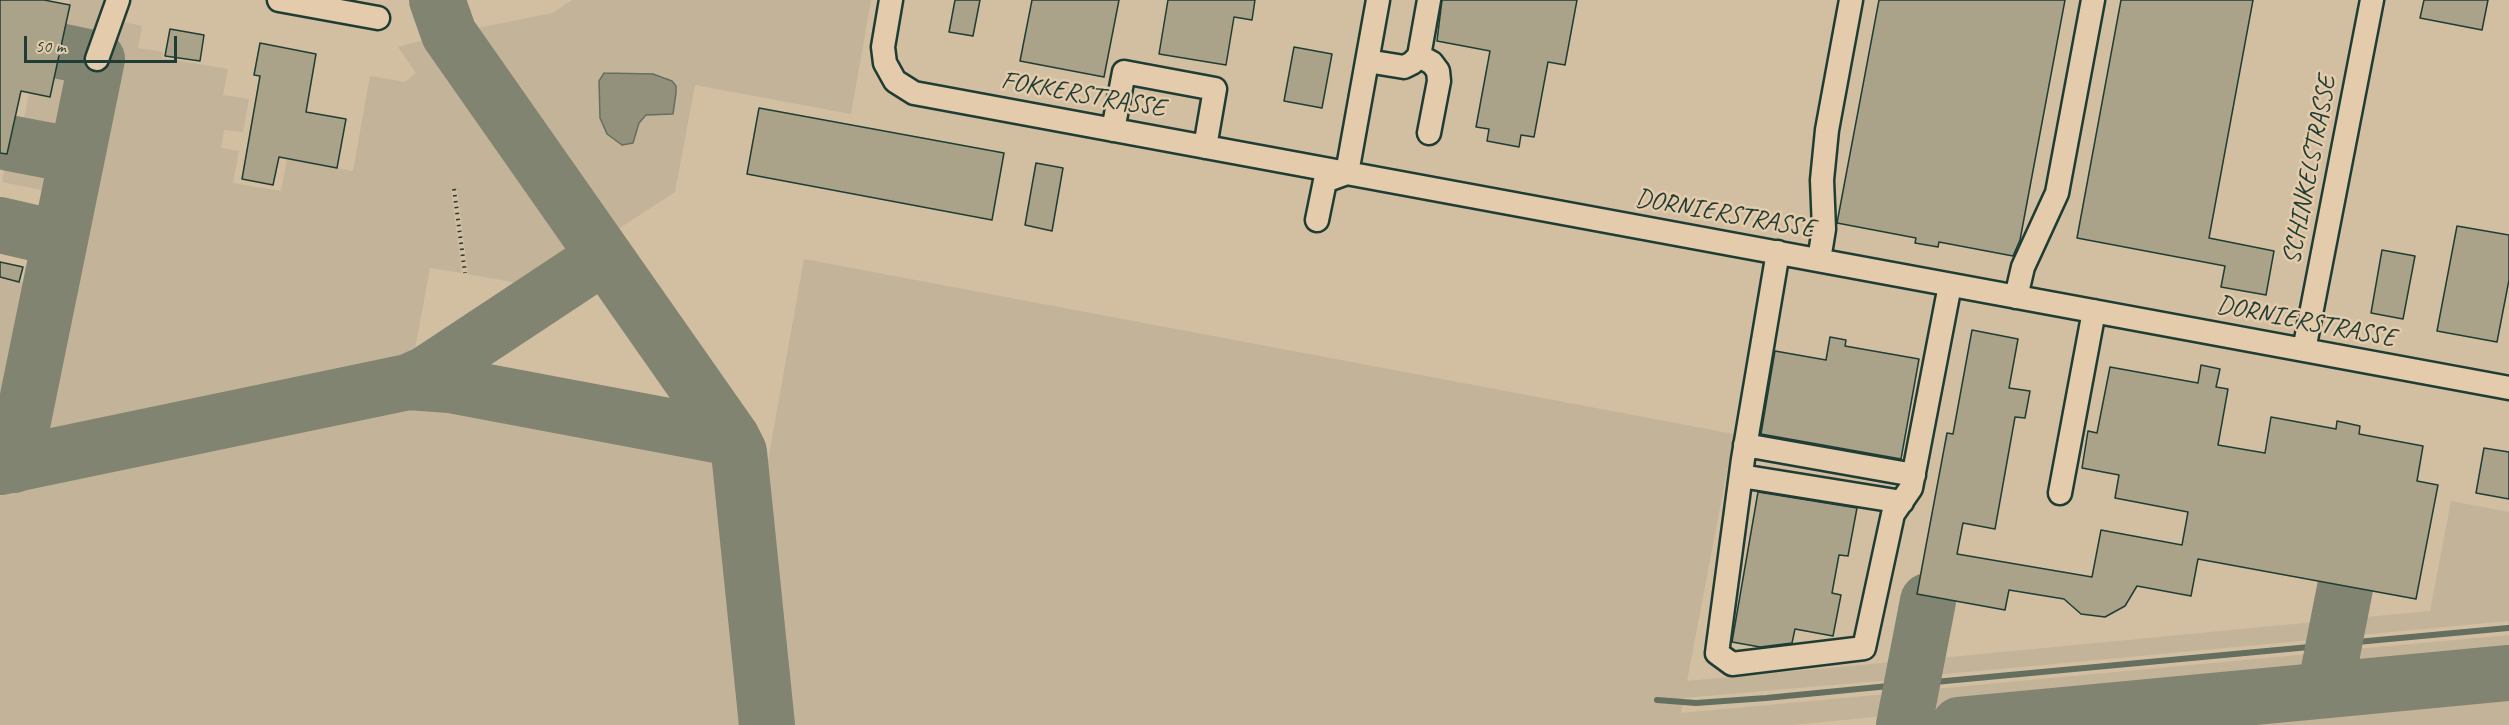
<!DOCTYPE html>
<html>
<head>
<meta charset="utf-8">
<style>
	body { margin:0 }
	#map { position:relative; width:2509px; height:725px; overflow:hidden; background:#e3cbac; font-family:Caveat,sans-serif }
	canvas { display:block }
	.scale { position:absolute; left:24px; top:36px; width:153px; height:27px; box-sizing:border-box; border:3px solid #1f3d34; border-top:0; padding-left:8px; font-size:18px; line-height:21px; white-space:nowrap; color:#1f3d34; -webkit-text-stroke:4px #e3cbac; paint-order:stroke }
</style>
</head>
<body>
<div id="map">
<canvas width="2509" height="725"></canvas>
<div class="scale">50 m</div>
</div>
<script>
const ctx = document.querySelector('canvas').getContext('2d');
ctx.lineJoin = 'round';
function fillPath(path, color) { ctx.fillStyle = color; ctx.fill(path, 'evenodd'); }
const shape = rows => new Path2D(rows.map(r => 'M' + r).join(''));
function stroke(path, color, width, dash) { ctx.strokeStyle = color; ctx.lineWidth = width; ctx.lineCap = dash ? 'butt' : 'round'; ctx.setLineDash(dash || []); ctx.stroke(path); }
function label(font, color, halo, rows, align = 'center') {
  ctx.font = font + ' Caveat,sans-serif'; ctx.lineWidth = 5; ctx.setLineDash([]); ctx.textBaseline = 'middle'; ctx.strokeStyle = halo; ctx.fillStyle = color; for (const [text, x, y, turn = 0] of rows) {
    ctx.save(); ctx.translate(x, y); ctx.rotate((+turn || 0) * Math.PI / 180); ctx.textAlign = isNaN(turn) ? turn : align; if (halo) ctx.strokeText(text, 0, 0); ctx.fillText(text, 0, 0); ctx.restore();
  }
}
const built = shape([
	[0,0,2509,0,2509,725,0,725]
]);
const green = shape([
	[70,0,110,0,93,45,85,49,72,46,62,39],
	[572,0,871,0,851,114,695,85,675,192,606,237,463,31,552,13],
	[604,73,643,73,666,77,670,115,646,115,637,127,601,75],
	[119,21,142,26,138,48,163,52,162,58,228,69,223,95,249,99,243,132,224,130,221,148,239,151,233,183,281,191,287,159,353,171,370,76,405,82,416,73,398,47,431,38,436,40,579,244,578,256,533,286,468,274,457,190,451,189,462,273,430,268,412,365,30,444,26,440,106,54],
	[58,59,82,64,87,71,74,133,23,123,29,93],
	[5,167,65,179,59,212,42,209,46,191,2,182],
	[33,251,50,255,10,448,0,450,0,277,27,283],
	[804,259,1734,434,1687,681,1904,661,1901,679,1684,698,1681,713,1898,693,1894,715,1793,725,790,725,766,472],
	[406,399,405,404,718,463,743,725,0,725,0,482],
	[2451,501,2509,512,2509,631,2508,621,2350,636,2354,618,2430,611],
	[2325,621,2322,639,1925,676,1929,659],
	[2509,635,2509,657,2341,673,2345,650],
	[2319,653,2315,676,1919,713,1923,690],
	[2509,689,2509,725,2124,725]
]);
const water = shape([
	[604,73,653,74,672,81,676,86,676,93,673,114,646,115,639,123,633,143,622,145,607,134,600,118,599,81,604,73]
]);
const stream = shape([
	[2346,643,2508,628],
	[1924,683,2320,646],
	[1657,700,1696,703,1766,698,1899,685]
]);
const taxiway = shape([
	[437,0,449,34,732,438,739,452,767,725],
	[9,143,77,156],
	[0,225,60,239],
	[408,382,426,374,603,257],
	[14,465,97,59,60,51],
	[0,467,408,382,450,385,732,438],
	[2325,690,2345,588],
	[1904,725,1928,601],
	[1959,725,2509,673]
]);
const building = shape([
	[0,0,44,0,70,5,50,97,21,91,7,154,0,153,0,0],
	[955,0,980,0,973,36,949,32,955,0],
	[1032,0,1119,0,1104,77,1020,61,1032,0],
	[1168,0,1255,0,1252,20,1234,17,1226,65,1159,54,1168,0],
	[1442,0,1577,0,1565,65,1548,62,1534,137,1521,135,1519,147,1487,141,1489,129,1476,127,1490,51,1437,41,1442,0],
	[1879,0,2065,0,2020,240,2013,256,1939,242,1938,247,1915,243,1916,238,1837,223,1879,0],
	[2121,0,2253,0,2209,238,2274,251,2266,295,2221,287,2225,266,2077,238,2121,0],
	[2424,0,2488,0,2482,30,2420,18,2424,0],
	[170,29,204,35,200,61,165,56,170,29],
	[260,43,316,54,306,112,346,119,337,168,279,157,273,185,242,179,260,76,254,75,260,43],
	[1294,47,1332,54,1322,108,1284,101,1294,47],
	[759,108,1004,153,992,220,747,174,759,108],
	[1036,163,1063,168,1052,231,1025,225,1036,163],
	[2457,226,2509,235,2509,280,2497,342,2437,331,2457,226],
	[2382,250,2415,256,2403,319,2371,313,2382,250],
	[0,262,23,267,19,282,0,277,0,262],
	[1972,330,2018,339,2009,388,2030,391,2025,418,2015,417,1995,529,1963,523,1957,554,2092,577,2101,530,2182,545,2188,512,2115,498,2119,475,2082,468,2088,431,2097,433,2110,367,2198,383,2201,365,2220,369,2216,387,2228,389,2218,445,2265,453,2271,417,2336,429,2337,421,2360,426,2359,434,2423,446,2417,481,2438,485,2416,599,2198,559,2191,596,2137,586,2125,606,2105,617,2081,614,2064,599,2009,590,2005,610,1917,594,1947,433,1953,434,1972,330],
	[1830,337,1846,340,1845,346,1919,359,1901,459,1761,434,1775,351,1826,360,1830,337],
	[2484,448,2509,452,2509,499,2476,493,2484,448],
	[1758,492,1857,508,1848,556,1839,555,1832,593,1841,595,1833,636,1795,629,1792,643,1760,647,1732,642,1758,492]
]);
const path = shape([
	[454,189,465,273]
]);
const minor = shape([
	[279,0,378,18],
	[891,0,883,47,885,63,895,81,914,93,2509,388],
	[1419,56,1432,63,1438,71,1439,81,1429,133],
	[97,59,118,0],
	[1367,61,1404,67,1412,63,1419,56,1429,0],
	[1113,130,1124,72,1215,89,1205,147],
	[1347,173,1378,0],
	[1317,220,1325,181,1347,173],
	[1778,252,1743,459,1717,653,1732,664,1864,648,1893,514,1911,488,1950,285],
	[1819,260,1824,229,1822,180,1827,130,1851,0],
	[2016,297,2023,267,2057,193,2093,0],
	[2304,350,2372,0],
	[1745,445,1914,475],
	[1741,476,1902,502],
	[2060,493,2094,311]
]);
const streetNames = [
	["FOKKERSTRASSE",1083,95,10],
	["SCHINKELSTRASSE",2310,170,-79],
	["DORNIERSTRASSE",1725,214,10],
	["DORNIERSTRASSE",2306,322,11]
];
fillPath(built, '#d2bfa2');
fillPath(green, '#c3b399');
fillPath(water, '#93917b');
stroke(water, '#656f5f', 1.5);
stroke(stream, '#656f5f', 6);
stroke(taxiway, '#818470', 56);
fillPath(building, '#aaa289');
stroke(building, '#1f3d34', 1.5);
stroke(minor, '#1f3d34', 27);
stroke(path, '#1f3d34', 4, [1.5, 4.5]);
stroke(minor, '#e3cbac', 22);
label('26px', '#1f3d34', '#e3cbac', streetNames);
</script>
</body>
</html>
